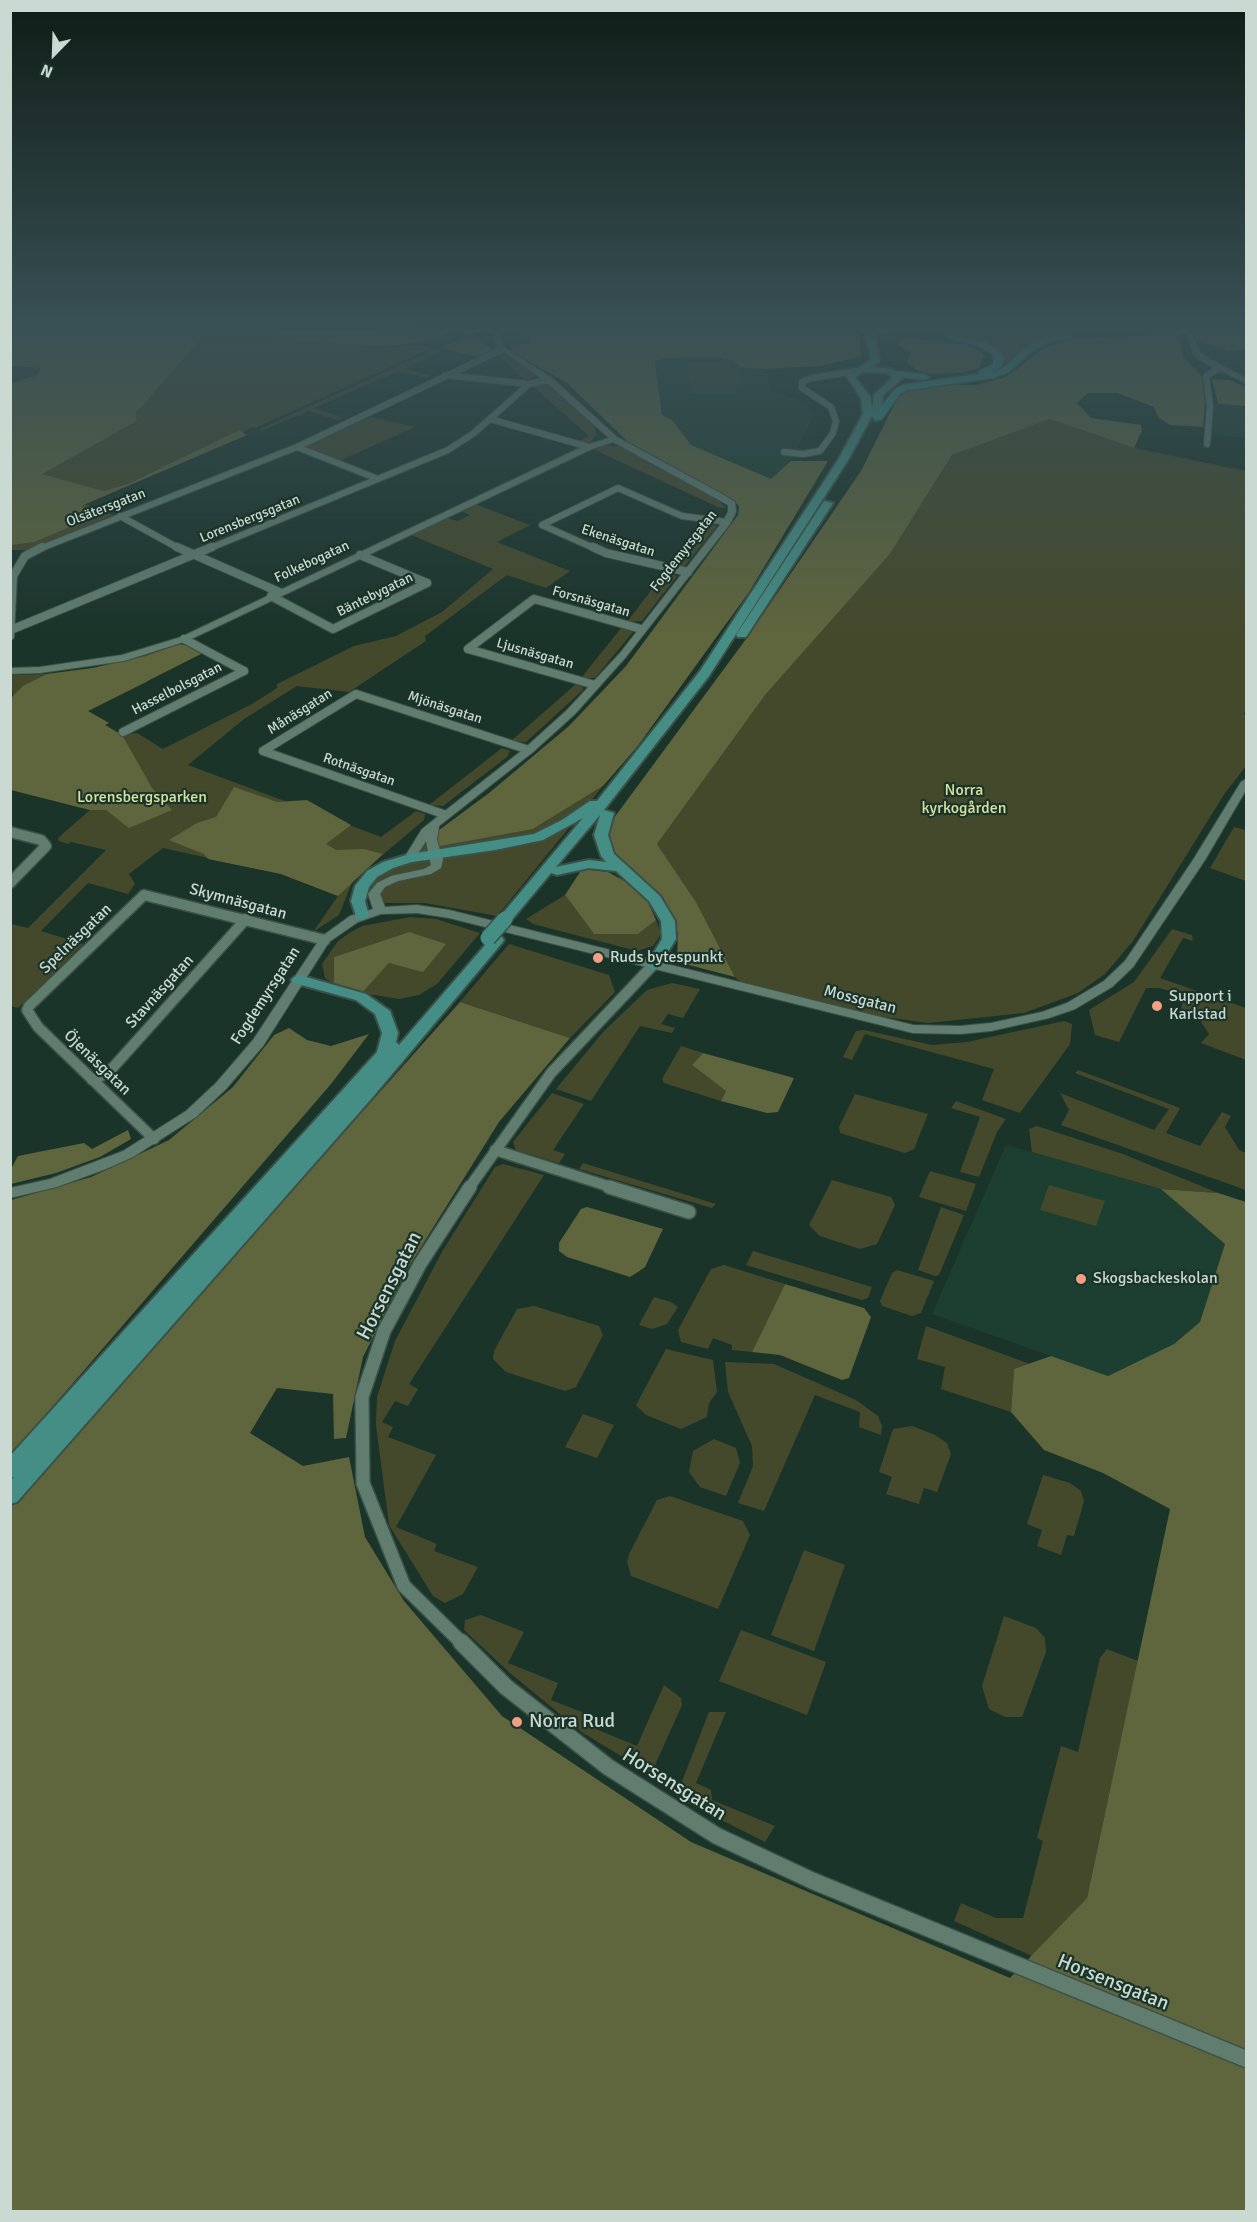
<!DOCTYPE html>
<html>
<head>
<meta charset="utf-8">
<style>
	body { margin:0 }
	#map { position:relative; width:1257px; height:2222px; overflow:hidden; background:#1b342a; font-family:Signika,sans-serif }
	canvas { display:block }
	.frame { position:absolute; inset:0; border:12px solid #cad9d2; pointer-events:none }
	.north { position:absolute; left:24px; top:24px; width:60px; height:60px; -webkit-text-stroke:4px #1b342a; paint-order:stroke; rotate:203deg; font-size:16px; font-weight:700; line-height:24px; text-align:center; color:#cad9d2 }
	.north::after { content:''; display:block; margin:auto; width:21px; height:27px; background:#cad9d2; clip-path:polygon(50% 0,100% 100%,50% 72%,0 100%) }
</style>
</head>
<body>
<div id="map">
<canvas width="1257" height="2222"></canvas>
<div class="frame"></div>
<div class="north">N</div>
</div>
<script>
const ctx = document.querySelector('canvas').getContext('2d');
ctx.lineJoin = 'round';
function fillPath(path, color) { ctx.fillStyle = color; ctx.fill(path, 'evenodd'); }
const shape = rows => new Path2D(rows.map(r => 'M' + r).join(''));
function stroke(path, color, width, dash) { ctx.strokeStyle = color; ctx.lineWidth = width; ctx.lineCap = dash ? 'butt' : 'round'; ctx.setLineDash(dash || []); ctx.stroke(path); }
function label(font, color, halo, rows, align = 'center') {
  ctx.font = font + ' Signika,sans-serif'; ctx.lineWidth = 4.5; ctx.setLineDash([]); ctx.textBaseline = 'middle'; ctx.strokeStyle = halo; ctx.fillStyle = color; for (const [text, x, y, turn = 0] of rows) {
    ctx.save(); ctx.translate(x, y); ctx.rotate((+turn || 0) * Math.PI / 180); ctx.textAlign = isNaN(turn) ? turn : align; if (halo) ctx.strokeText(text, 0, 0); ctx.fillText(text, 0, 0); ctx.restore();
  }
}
const built = shape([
	[720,357,734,367,766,369,771,391,804,402,814,415,791,461,771,480,691,445,673,421,662,415,655,362,661,358],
	[10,366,41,368,37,375,11,384],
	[1205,403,1246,406,1246,438,1207,433,1203,427],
	[1006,1145,1161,1189,1226,1244,1200,1322,1174,1344,1108,1376,932,1314]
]);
const green = shape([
	[927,332,1075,332,1043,337,1026,346,1005,365,1004,355,996,347,980,340],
	[202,338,284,340,368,346,366,349,418,345,432,348,255,428,251,427,243,433,239,430,130,483,104,491,41,474,137,421,136,413],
	[435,349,443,351,405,369,431,376,426,378,399,371,314,408,343,418,338,420,308,411,261,431,260,429],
	[497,354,505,354,537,375,525,381],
	[539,385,551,385,594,425,597,435,589,443,578,442,589,436,533,386],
	[371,417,415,427,339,461,305,446],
	[1050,419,1134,448,1246,471,1246,711,1243,714,1246,715,1246,766,1225,793,1133,941,1105,974,1078,993,1024,1013,928,1023,864,1014,744,985,735,977,696,902,657,844,766,694,890,554,952,455],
	[604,445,620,447,718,500,726,508,720,508,595,450],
	[85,504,113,515,31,550,11,550,10,523],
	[475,504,530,525,497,542,570,571,546,588,507,575,425,636,426,641,349,692,297,686,244,719,188,765,381,837,416,811,425,814,424,820,353,880,339,915,313,932,338,896,281,874,163,848,129,874,135,884,128,894,88,883,41,931,83,944,18,1008,11,1006,11,924,28,928,106,850,71,842,68,844,59,841,58,838,90,810,11,790,10,699,13,696,10,675,47,674,93,668,184,644,147,682,88,711,109,723,105,725,122,735,137,733,163,749,252,704,277,688,277,684,354,646,396,636,442,612,493,569,409,534,445,517,457,521,470,515,459,510],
	[706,522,717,526,684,567,671,567],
	[665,572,677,576,642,621,627,622],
	[622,627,633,632,595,678,581,678],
	[576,684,583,687,583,690,526,742,511,741],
	[502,748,510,751,507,757,443,806,429,805],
	[603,786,497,916,425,903,386,903,375,900,370,894,369,887,383,873,435,833,533,829],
	[1234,827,1246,830,1246,881,1210,868],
	[565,895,594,934,638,934,656,920,661,934,653,946,637,951,533,924,526,919],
	[410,917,436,919,480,933,437,984,419,995,399,999,362,993,389,963,409,932,334,957,334,984,325,978,322,964,338,941,349,933,362,926],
	[1172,929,1192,935,1193,941,1183,938,1160,978,1246,1008,1246,1060,1201,1043,1209,1034,1198,1017,1181,1010,1184,995,1159,988,1146,988,1119,1042,1095,1035,1089,1010,1134,982],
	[509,944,609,975,615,992,570,1038,460,1002],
	[672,983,700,989,683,1018,668,1014,661,1024,675,1028,672,1033,640,1026,591,1101,556,1089,604,1031,647,990],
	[1064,1021,1072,1024,1070,1044,1020,1113,982,1100,994,1069,865,1034,852,1060,843,1057,856,1031,864,1030,932,1045,967,1042],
	[681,1046,703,1053,692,1065,726,1091,721,1101,664,1083,662,1079],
	[1078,1070,1180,1108,1166,1133,1200,1146,1222,1112,1231,1116,1225,1127,1239,1150,1246,1153,1246,1190,1061,1125,1069,1110,1060,1093,1154,1130,1169,1109,1075,1073],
	[552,1093,584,1104,553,1150,565,1154,559,1163,516,1150,513,1142],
	[855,1094,928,1114,914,1149,905,1153,840,1133,839,1127],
	[956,1101,1006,1119,997,1132,979,1177,960,1172,980,1117,951,1108],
	[1037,1126,1123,1154,1218,1193,1161,1189,1032,1152,1029,1129],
	[583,1163,716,1204,712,1208,579,1169],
	[503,1164,544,1175,409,1384,418,1389,408,1406,395,1401,382,1422,393,1427,388,1437,436,1455,396,1527,437,1544,434,1551,478,1567,463,1594,445,1603,433,1596,389,1525,376,1425,377,1397,395,1341,443,1250,495,1167],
	[930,1171,976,1184,966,1211,919,1197],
	[832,1180,891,1197,895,1205,877,1244,860,1249,820,1236,809,1225],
	[1049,1185,1105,1201,1096,1226,1040,1210],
	[941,1207,964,1215,939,1275,935,1276,918,1270],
	[753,1251,872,1287,868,1298,862,1300,746,1265],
	[724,1265,785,1284,752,1352,732,1350,732,1345,713,1338,708,1349,681,1342,678,1330,711,1269],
	[897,1270,934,1281,921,1313,912,1316,882,1306,880,1301,892,1273],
	[654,1297,671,1302,678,1307,667,1324,652,1329,639,1325],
	[534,1306,599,1326,603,1335,576,1387,565,1391,506,1372,493,1359,494,1351,517,1309],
	[926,1326,1030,1364,1014,1369,1011,1412,941,1389,945,1367,917,1359],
	[666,1349,713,1360,717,1392,709,1403,707,1417,681,1429,646,1415,636,1405],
	[725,1362,774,1364,856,1400,878,1416,882,1426,881,1435,859,1427,860,1412,815,1395,764,1511,738,1503,753,1466,752,1446,728,1392],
	[583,1414,614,1425,597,1458,565,1447],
	[912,1426,935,1435,947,1443,951,1454,937,1492,924,1488,919,1504,886,1494,892,1477,879,1472,893,1429],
	[714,1439,736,1448,740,1463,726,1496,700,1487,689,1472,693,1451],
	[1043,1475,1070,1483,1081,1491,1084,1501,1074,1536,1067,1535,1061,1555,1037,1546,1042,1530,1027,1524],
	[670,1496,743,1521,750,1535,718,1609,631,1576,627,1562,629,1554,657,1500],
	[804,1550,845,1565,814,1651,771,1635],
	[481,1615,524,1632,508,1663,558,1683,551,1700,600,1719,596,1729,637,1746,664,1685,681,1698,682,1705,651,1774,583,1733,510,1673,464,1630,465,1620],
	[1004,1616,1036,1628,1045,1638,1046,1652,1022,1717,1005,1717,989,1709,982,1686],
	[741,1630,826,1662,807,1715,719,1681],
	[1107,1649,1138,1661,1087,1898,1032,1956,954,1921,961,1903,996,1918,1023,1918,1043,1841,1037,1838,1061,1746,1078,1752,1100,1658],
	[709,1712,726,1712,696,1783,711,1790,712,1800,775,1826,765,1842,684,1801,679,1789]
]);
const forest = shape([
	[11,327,318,330,459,329,439,338,386,347,284,340,202,338,136,413,137,421,42,474,104,491,130,483,239,430,247,435,81,506,99,515,34,542,11,545,10,384,37,375,41,368,11,366],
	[504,329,860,333,861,357,819,366,766,369,734,367,720,357,661,358,655,362,662,415,673,421,691,445,771,479,791,461,828,461,749,592,637,747,603,786,533,829,440,846,435,833,489,793,569,726,626,666,738,515,739,506,732,499,627,441,567,383,514,353,510,345,531,343,530,337,500,331],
	[473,334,493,350,477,357,440,348],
	[1180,334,1183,356,1202,376,1205,403,1203,427,1170,425,1158,417,1154,407,1117,393,1088,393,1077,403,1091,418,1141,425,1142,431,1134,448,1050,419,952,455,890,554,766,694,657,844,696,902,735,977,677,962,678,933,663,898,597,841,746,639,861,471,897,399,909,389,932,385,976,385,1006,377,1046,347,1068,338],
	[1195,334,1246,334,1246,349,1228,352,1196,340],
	[904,337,967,345,984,354,979,368,962,373,932,374,916,370,907,362,911,353,897,345],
	[1212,379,1230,380,1246,387,1246,406,1218,404],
	[179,644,189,646,203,653,88,711,109,723,105,725,122,735,152,788,172,810,129,828,106,810,90,810,11,790,10,699,23,686,47,674,93,668,146,656],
	[234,787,277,802,307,800,351,825,326,844,336,850,364,849,383,854,338,896,281,874,208,859,204,854,169,840,197,823,216,817],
	[582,869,608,872,630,884,648,902,656,920,638,934,594,934,565,895],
	[409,932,446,944,423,972,389,963,362,993,334,984,334,957],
	[460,1002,570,1038,499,1122,406,1271,363,1357,346,1438,334,1439,333,1394,277,1388,250,1433,303,1466,349,1457,365,1537,404,1601,502,1716,691,1842,1010,1978,1087,1898,1170,1509,1103,1473,1044,1450,1011,1412,1014,1369,1051,1356,1108,1376,1174,1344,1200,1322,1225,1244,1161,1189,1218,1193,1246,1202,1246,2211,11,2212,11,1506],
	[289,1028,307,1040,331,1046,369,1034,331,1084,11,1455,11,1200,91,1177,169,1140,233,1087,274,1035],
	[703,1053,794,1078,778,1112,767,1113,721,1101,726,1091,692,1065],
	[128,1130,131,1139,100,1157,56,1173,11,1184,11,1169,18,1156,84,1143,92,1149],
	[587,1207,663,1229,645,1267,638,1272,630,1277,567,1257,559,1251,559,1243,581,1209],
	[785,1284,864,1308,871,1317,849,1378,842,1380,780,1355,752,1352]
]);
const building = shape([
	[723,359,731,359,739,365,742,387,735,387,735,394,690,393,688,362,724,362]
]);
const minorFar4 = shape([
	[445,375,529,384],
	[490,419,589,447],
	[1207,444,1210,406,1206,376,1219,368],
	[297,447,378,479],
	[784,452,803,454,820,451,833,433,836,421,831,407,802,388,802,382,811,378,857,371],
	[120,516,180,549],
	[39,549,297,447,503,349],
	[208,549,448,450,474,433,529,384,549,380],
	[596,549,542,525,618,488,682,516,727,522]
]);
const minorFar3 = shape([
	[177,547,279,592],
	[593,547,606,553,688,572],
	[360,555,427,583],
	[271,596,333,629,427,583],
	[13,629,212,547],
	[10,636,13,576,25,556,42,547],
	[184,639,244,671],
	[468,649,534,599,641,629],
	[468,649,595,685],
	[123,732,244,671],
	[263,751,356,694,529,750],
	[263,751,446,815]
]);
const minorFar2 = shape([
	[10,832,41,840,46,846,10,883],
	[92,1080,108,1073,246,919],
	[154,1139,38,1027,27,1010,29,1006,144,895,325,940],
	[495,1150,614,1188],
	[469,1188,551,1073,653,965]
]);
const minorFar1 = shape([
	[609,1187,689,1212],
	[462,1643,404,1586,363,1483,362,1397,384,1331,420,1264,470,1187]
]);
const minor = shape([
	[461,1642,506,1687,608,1767,717,1836,813,1881,1246,2059]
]);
const tertiary = shape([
	[497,327,504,327,500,331,501,342,505,348,552,378,617,437,724,495,735,502,736,512,730,524,626,657,575,714,533,752,439,826,437,840,443,859,441,868,431,874,398,881,385,887,380,894,385,907,417,905,449,910,913,1025,960,1026,991,1023,1042,1012,1067,1003,1104,981,1125,961,1193,860,1241,782,1246,779,1246,790,1205,860,1133,967,1112,987,1075,1009,1049,1018,991,1031,960,1034,913,1033,449,918,417,913,381,914,358,922,329,942,263,1046,226,1089,196,1117,133,1157,106,1169,57,1187,10,1198,10,1188,50,1179,123,1151,186,1111,216,1083,253,1040,321,937,350,916,373,909,368,894,377,883,391,876,424,869,431,865,426,841,414,860,406,860,404,858,422,829,525,748,567,710,620,653,723,521,728,512,728,505,613,442,592,449,187,641,124,661,40,673,10,674,10,668,40,667,122,655,181,637,586,445,609,438,546,382,501,350,494,342,494,331,497,327],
	[1187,333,1192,334,1199,351,1210,359,1246,378,1246,383,1204,363,1193,354,1187,333]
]);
const primary = shape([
	[865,327,873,327,880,361,872,367,892,369,903,378,883,395,881,418,876,421,872,416,848,460,709,676,604,810,614,813,608,835,614,854,660,896,675,921,676,939,658,968,653,970,646,965,662,939,661,921,649,901,616,871,589,868,557,875,551,873,510,922,500,922,498,919,583,818,543,840,495,850,412,862,393,868,377,877,369,887,365,901,369,916,362,920,357,919,351,901,355,886,367,871,383,862,410,854,534,834,562,820,590,801,597,801,700,671,838,460,863,414,861,398,846,376,871,360,865,327],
	[864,372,887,373,893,378,874,394,872,411,871,398,855,377,864,372],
	[600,815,594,835,601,856,606,862,589,860,556,867,600,815],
	[824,501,833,503,746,637,738,637,736,635,824,501],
	[497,936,502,937,504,940,502,943,372,1098,17,1502,10,1504,10,1481,14,1477,10,1478,10,1456,377,1052,382,1033,375,1014,356,1000,294,983,291,980,294,977,299,975,366,994,390,1011,398,1033,396,1042,399,1045,492,937,497,936]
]);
const motorway = shape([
	[411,327,453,327,448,330,415,330,411,327],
	[520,327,866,327,867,328,862,331,525,330,520,327],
	[887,327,1246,327,1246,333,890,332,885,329,887,327],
	[1066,333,1071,336,1069,338,1046,343,1031,352,1009,372,993,378,908,390,900,394,881,420,872,418,894,390,902,385,978,374,979,371,993,364,993,355,979,346,948,339,948,335,985,342,1000,351,1005,358,1002,366,992,372,1003,368,1025,348,1040,339,1066,333],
	[895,371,925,374,930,377,925,380,892,376,890,374,895,371]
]);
const primaryBridge = shape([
	[488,938,505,919]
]);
const motorwayBridge = shape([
	[448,327,525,327],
	[862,328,890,329]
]);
const markers = [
	[598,958,6,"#f39f84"],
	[1157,1006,6,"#f39f84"],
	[1081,1279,6,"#f39f84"],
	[517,1722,6,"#f39f84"]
];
const farStreetnames = [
	["Olsätersgatan",106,508,-21],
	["Lorensbergsgatan",250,519,-22],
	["Ekenäsgatan",618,541,18],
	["Fogdemyrsgatan",684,551,-52],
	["Folkebogatan",312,562,-25],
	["Bäntebygatan",375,595,-26],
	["Forsnäsgatan",591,602,16],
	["Ljusnäsgatan",535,654,16],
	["Hasselbolsgatan",177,689,-27],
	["Mjönäsgatan",445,708,18],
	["Månäsgatan",300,712,-32],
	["Rotnäsgatan",359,770,19]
];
const parkNames = [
	["Norra",964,791],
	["kyrkogården",964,809],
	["Lorensbergsparken",142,798]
];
const streetNames = [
	["Skymnäsgatan",238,902,15],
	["Spelnäsgatan",76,939,-44],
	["Stavnäsgatan",160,992,-48],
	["Fogdemyrsgatan",266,996,-57],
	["Mossgatan",860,1000,14],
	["Öjenäsgatan",97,1063,44]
];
const poiNames = [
	["Ruds bytespunkt",610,958],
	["Support i",1169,997],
	["Karlstad",1169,1015],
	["Skogsbackeskolan",1093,1279]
];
const nearStreetnames = [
	["Horsensgatan",390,1286,-63],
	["Horsensgatan",674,1785,32],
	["Horsensgatan",1113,1983,22]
];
const nearPoinames = [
	["Norra Rud",529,1722]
];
fillPath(built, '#1d3f32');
fillPath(green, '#45492b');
fillPath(forest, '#5f653c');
fillPath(building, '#344431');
stroke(minorFar4, '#3b5148', 8);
stroke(minorFar3, '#3b5148', 10);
stroke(minorFar2, '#3b5148', 13);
stroke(minorFar1, '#3b5148', 16);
stroke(minor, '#3b5148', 19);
stroke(tertiary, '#3b5148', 2);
stroke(primary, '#3b5148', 4);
stroke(motorway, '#3b5148', 3);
stroke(minorFar4, '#617d70', 6);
stroke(minorFar3, '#617d70', 8);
stroke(minorFar2, '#617d70', 10);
stroke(minorFar1, '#617d70', 13);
stroke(minor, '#617d70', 16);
fillPath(tertiary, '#617d70');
fillPath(primary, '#458e86');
fillPath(motorway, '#339995');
stroke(primaryBridge, '#3b5148', 18, []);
stroke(motorwayBridge, '#3b5148', 12, []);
stroke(primaryBridge, '#458e86', 15);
stroke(motorwayBridge, '#339995', 10);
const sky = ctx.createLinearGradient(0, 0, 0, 638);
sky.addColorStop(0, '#0f1d17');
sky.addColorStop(0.51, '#395055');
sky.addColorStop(1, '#39505500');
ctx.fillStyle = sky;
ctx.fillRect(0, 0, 1257, 638);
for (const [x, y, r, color] of markers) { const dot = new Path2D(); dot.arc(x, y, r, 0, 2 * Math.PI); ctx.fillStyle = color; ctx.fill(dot); stroke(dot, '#1b342a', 2); }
label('14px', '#cad9d2', '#1b342a', farStreetnames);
label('16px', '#d9e39e', '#1b342a', parkNames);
label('16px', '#cad9d2', '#1b342a', streetNames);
label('16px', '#cad9d2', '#1b342a', poiNames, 'left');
label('20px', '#cad9d2', '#1b342a', nearStreetnames);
label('20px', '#cad9d2', '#1b342a', nearPoinames, 'left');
</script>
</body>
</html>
